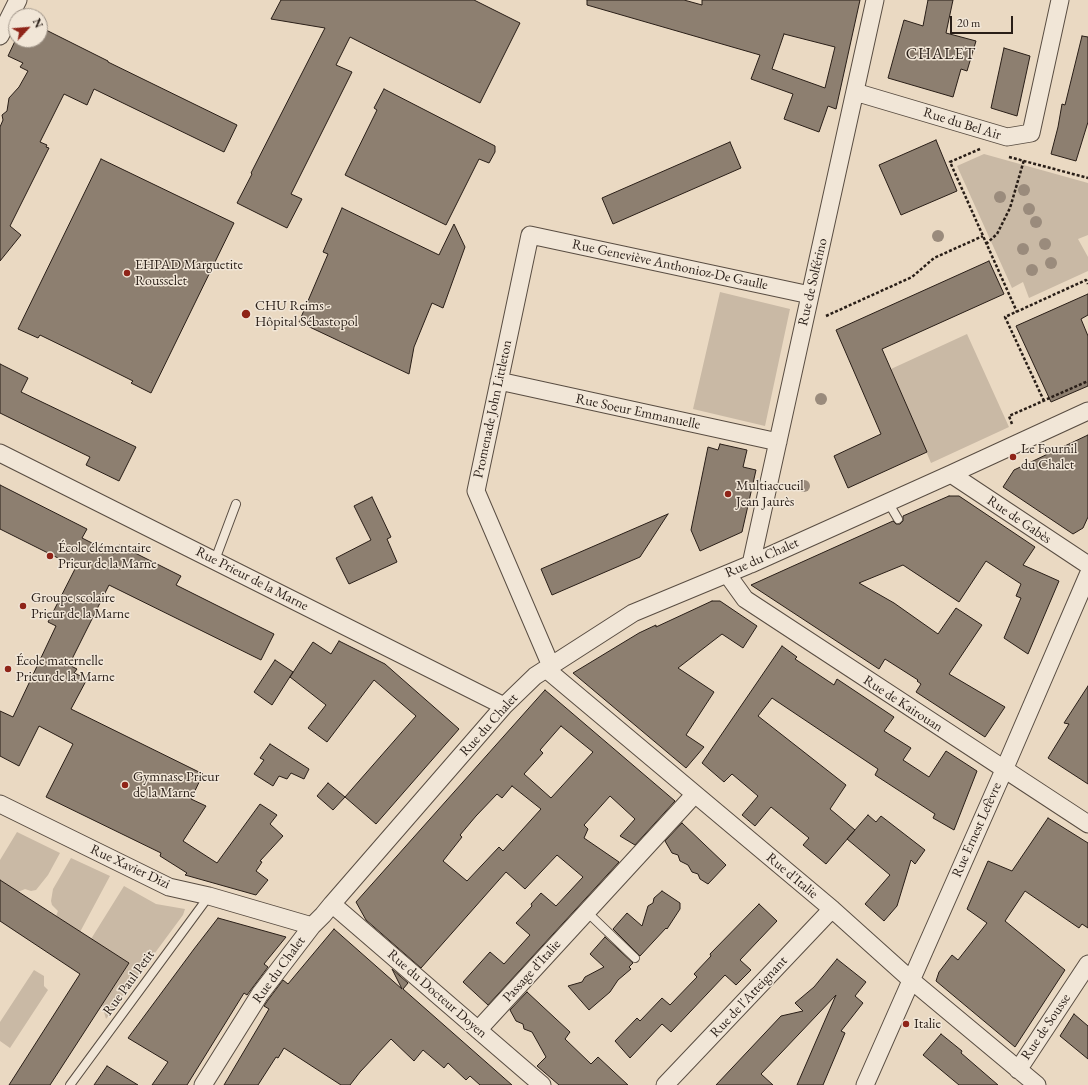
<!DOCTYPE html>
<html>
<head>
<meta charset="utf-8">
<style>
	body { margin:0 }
	#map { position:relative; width:1088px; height:1085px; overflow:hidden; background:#ead9c2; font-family:"EB Garamond",serif }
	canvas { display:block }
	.north { position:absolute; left:8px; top:8px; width:40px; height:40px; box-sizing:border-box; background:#f1e6d7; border:1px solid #a1968a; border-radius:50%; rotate:64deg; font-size:11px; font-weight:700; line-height:16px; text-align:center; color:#291e17 }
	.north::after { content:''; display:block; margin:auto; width:14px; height:18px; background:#8f2418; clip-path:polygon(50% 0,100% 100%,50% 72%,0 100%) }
	.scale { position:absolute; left:950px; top:16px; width:63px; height:18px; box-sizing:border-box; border:2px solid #291e17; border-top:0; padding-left:5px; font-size:12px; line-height:14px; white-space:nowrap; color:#291e17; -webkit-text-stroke:3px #f1e6d7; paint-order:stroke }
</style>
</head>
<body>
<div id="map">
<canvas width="1088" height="1085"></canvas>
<div class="north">N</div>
<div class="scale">20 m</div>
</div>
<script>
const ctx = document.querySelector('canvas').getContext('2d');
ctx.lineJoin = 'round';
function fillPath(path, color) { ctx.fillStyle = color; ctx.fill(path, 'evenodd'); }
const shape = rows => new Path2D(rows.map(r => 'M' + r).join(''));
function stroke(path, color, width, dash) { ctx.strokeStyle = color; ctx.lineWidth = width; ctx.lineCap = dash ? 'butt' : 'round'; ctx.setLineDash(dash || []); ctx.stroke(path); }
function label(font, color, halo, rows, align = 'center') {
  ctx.font = font + ' "EB Garamond",serif'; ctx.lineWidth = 3; ctx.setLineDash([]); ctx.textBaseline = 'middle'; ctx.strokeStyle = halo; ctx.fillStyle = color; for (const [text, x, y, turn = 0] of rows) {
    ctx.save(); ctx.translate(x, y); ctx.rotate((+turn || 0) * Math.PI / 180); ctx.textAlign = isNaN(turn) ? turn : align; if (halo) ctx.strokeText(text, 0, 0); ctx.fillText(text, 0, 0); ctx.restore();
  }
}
const green = shape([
	[984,154,1088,183,1088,235,1078,239,1088,257,1088,271,1029,298,1023,282,1012,288,957,166],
	[720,292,790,309,765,426,693,409],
	[967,334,1009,427,931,463,891,369],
	[17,832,60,853,48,875,36,890,31,891,25,889,18,892,0,881,0,860],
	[71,858,110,876,80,932,56,916,58,911,52,905,51,901,53,889],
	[124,886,156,904,185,909,183,915,106,1019,102,1005,129,963,91,939],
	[34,970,44,976,44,986,48,990,10,1048,0,1041,0,1022]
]);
const building = shape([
	[281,0,474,0,520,23,480,103,350,37,336,65,352,72,291,194,302,199,287,228,237,203,252,174,251,173,325,28,271,19,281,0],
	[587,0,684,0,702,5,702,0,860,0,836,109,828,106,819,132,784,119,793,94,751,79,760,55,587,5,587,0],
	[784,34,835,47,825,88,772,69,784,34],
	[928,0,953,0,946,33,976,41,967,71,961,69,953,97,888,78,904,20,923,26,928,0],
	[40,27,108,61,108,62,237,125,224,152,94,89,87,105,64,94,40,142,47,145,46,147,49,148,10,226,21,235,0,261,0,127,3,120,2,115,7,111,9,98,19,87,28,71,20,67,23,63,8,56,16,39,40,40,40,27],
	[1082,36,1088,37,1088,122,1076,161,1051,154,1058,127,1062,104,1065,105,1082,36],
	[1004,48,1030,56,1017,116,991,108,1004,48],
	[384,89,495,146,495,152,489,163,479,159,446,225,345,175,377,110,374,108,384,89],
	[936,140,957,191,901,215,879,165,936,140],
	[730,142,741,168,613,224,602,198,730,142],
	[101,159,234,223,151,393,131,383,133,381,81,355,40,335,38,338,18,329,101,159],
	[342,208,439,255,454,224,465,247,443,308,432,303,414,347,409,374,299,322,328,254,323,252,342,208],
	[989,261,1004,294,882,349,927,452,848,488,834,456,881,434,836,330,989,261],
	[1088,294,1088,315,1081,319,1088,336,1088,386,1051,402,1016,326,1088,294],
	[0,364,28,378,21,392,136,447,119,481,86,465,90,457,0,413,0,364],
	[1088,435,1088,517,1083,528,1073,534,1003,487,1014,470,1088,435],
	[720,444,747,450,743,467,756,470,742,532,700,551,691,530,708,447,718,450,720,444],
	[0,485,87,529,82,538,114,554,119,545,181,576,176,585,274,634,261,660,109,585,69,665,77,669,74,673,87,679,71,709,203,774,191,799,206,806,183,841,217,863,260,804,277,815,270,824,283,836,260,861,262,862,256,871,268,880,256,895,185,875,187,873,160,856,161,853,46,797,73,744,39,726,19,766,0,756,0,711,13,717,56,626,48,622,76,567,0,529,0,485],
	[949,496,959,496,1035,547,1023,565,1059,581,1028,654,1004,638,1021,598,1016,596,1021,584,986,561,959,602,903,565,859,583,894,603,938,634,956,608,982,625,949,674,1005,707,985,737,916,692,921,684,917,681,918,680,885,659,879,669,751,585,893,521,896,524,900,524,903,521,903,516,949,496],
	[372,497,391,537,387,539,397,562,349,584,336,558,371,540,354,506,372,497],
	[668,514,640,557,552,595,541,569,668,514],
	[712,601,720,601,757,626,743,648,722,634,678,668,714,692,686,735,704,747,686,768,573,673,639,633,656,625,656,627,712,601],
	[339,641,385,664,459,729,376,824,345,797,416,716,374,680,327,742,308,728,326,705,290,677,313,642,331,654,339,641],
	[782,646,797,657,795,659,834,685,837,679,894,717,884,731,911,748,903,760,929,777,946,751,977,771,954,830,933,818,935,814,875,775,878,769,772,698,758,716,846,785,830,809,855,830,826,864,803,845,809,838,771,807,755,826,742,815,758,796,732,774,724,782,702,763,782,646],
	[275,660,293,672,272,705,254,692,275,660],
	[1088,686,1088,784,1048,758,1069,724,1064,723,1088,686],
	[545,690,675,801,635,845,620,836,635,819,610,796,584,825,588,829,584,838,619,862,488,1005,463,982,490,952,504,964,530,935,516,923,532,906,531,904,541,893,556,906,583,877,557,855,525,889,506,872,421,968,366,920,356,902,545,690],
	[561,726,593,752,551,798,524,774,543,753,540,750,561,726],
	[512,786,541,809,503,851,499,847,467,881,443,861,462,837,460,835,476,816,497,794,502,798,512,786],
	[270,744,309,769,304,779,291,773,287,779,279,776,273,786,254,774,264,760,260,758,270,744],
	[328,783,345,797,333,810,317,796,328,783],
	[868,815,876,822,881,816,925,850,915,864,911,860,897,906,884,921,865,904,890,875,847,839,868,815],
	[1048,818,1088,843,1088,928,1082,924,1079,928,1025,891,1005,921,1065,970,1015,1047,936,981,939,972,952,955,958,960,987,923,967,909,988,861,1012,871,1048,818],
	[682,823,726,865,708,884,700,879,698,874,692,872,688,865,680,861,678,855,672,853,665,841,682,823],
	[0,880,129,963,50,1085,9,1085,80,974,0,921,0,880],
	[662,891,680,903,680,909,667,929,666,928,640,956,613,929,627,913,642,926,648,906,653,903,654,898,662,891],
	[759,904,777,921,740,960,751,970,736,985,725,975,671,1032,662,1024,630,1058,615,1041,637,1018,640,1021,662,998,670,1005,697,977,694,974,711,956,710,954,759,904],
	[218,918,286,937,264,964,268,967,247,995,244,993,187,1085,152,1085,168,1062,128,1038,194,949,218,918],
	[334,929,402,989,392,969,408,983,403,989,512,1085,480,1085,470,1076,466,1080,448,1063,444,1068,423,1050,414,1061,391,1039,360,1072,350,1085,341,1085,284,1048,278,1058,276,1057,258,1085,224,1085,269,1009,264,1006,268,1000,283,980,288,984,334,929],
	[605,937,633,963,629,967,631,969,618,980,610,992,589,1010,568,986,582,982,585,977,604,967,590,954,605,937],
	[837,959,866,982,855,996,863,1003,841,1031,845,1033,823,1085,797,1085,836,995,761,1074,773,1085,716,1085,781,1016,803,1011,795,1003,814,987,837,959],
	[527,992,570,1032,565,1039,591,1064,598,1057,628,1085,559,1085,537,1066,546,1057,532,1032,524,1029,523,1024,516,1021,510,1010,527,992],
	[1074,1014,1088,1026,1088,1059,1060,1036,1074,1014],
	[941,1034,962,1051,961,1053,998,1085,959,1085,923,1055,941,1034],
	[107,1066,138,1085,94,1085,107,1066]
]);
const path = shape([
	[980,149,950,162,1017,312],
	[1009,157,1088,178],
	[986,244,997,234,1010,208,1024,160],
	[826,316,912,277,934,258,983,236],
	[1044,401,1005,317,1086,280,1088,284],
	[1012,424,1009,416,1088,381]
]);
const service = shape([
	[888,502,898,519],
	[215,560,236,504],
	[587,912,635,958],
	[70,1085,209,896]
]);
const minor = shape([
	[0,36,18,0],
	[855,92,1007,137,1031,133,1060,0],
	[499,381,778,442],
	[0,453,504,706],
	[951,474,1088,565],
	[751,564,875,0],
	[727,574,745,599,1088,824],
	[551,666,476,491,530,235,810,295],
	[546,669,832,909,911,980,1037,1085],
	[0,804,169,887,209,896,312,926],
	[332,904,542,1085],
	[478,1030,695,794],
	[1018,1070,1088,964],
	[203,1085,260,994,312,926,323,915,332,904,504,706,535,676,633,613,751,564,951,474,1088,411],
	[665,1085,832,909],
	[865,1085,1004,770,1088,575]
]);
const trees = [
	[1024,190],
	[1000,197],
	[1029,209],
	[1036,222],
	[938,236],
	[1045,244],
	[1023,249],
	[1051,263],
	[1032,270],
	[821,399],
	[804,486]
];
const markers = [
	[127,273,4,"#8f2418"],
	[246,314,5,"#8f2418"],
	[1013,457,4,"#8f2418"],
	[728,494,4,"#8f2418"],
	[50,556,4,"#8f2418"],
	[23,606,4,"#8f2418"],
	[8,669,4,"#8f2418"],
	[125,785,4,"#8f2418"],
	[906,1024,4,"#8f2418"]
];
const streetNames = [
	["Rue du Bel Air",962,124,17],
	["Rue Geneviève Anthonioz-De Gaulle",670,265,12],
	["Rue de Solférino",813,282,-77],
	["Promenade John Littleton",493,409,-78],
	["Rue Soeur Emmanuelle",638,412,12],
	["Rue de Gabès",1019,520,34],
	["Rue du Chalet",762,558,-24],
	["Rue Prieur de la Marne",252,579,27],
	["Rue de Kairouan",903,704,33],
	["Rue du Chalet",489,725,-48],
	["Rue Ernest Lefèvre",977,830,-66],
	["Rue Xavier Dizi",130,867,25],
	["Rue d'Italie",792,876,40],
	["Rue du Chalet",279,970,-54],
	["Passage d'Italie",532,971,-48],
	["Rue Paul Petit",129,983,-54],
	["Rue du Docteur Doyen",437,994,41],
	["Rue de l'Atteignant",749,997,-47],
	["Rue de Sousse",1046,1027,-56]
];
const poiNames = [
	["EHPAD Marguetite",135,265],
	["Rousselet",135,281],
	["CHU Reims -",255,306],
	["Hôpital Sébastopol",255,322],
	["Le Fournil",1021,449],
	["du Chalet",1021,465],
	["Multiaccueil",736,486],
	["Jean Jaurès",736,502],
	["École élémentaire",58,548],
	["Prieur de la Marne",58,564],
	["Groupe scolaire",31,598],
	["Prieur de la Marne",31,614],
	["École maternelle",16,661],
	["Prieur de la Marne",16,677],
	["Gymnase Prieur",133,777],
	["de la Marne",133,793],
	["Italie",914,1024]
];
const quarterNames = [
	["CHALET",941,55]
];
fillPath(green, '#c9b9a5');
fillPath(building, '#8d7f70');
stroke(building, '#291e17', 1);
stroke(service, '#594d42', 10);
stroke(minor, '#594d42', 19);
stroke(path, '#291e17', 2.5, [3, 2]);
stroke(service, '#f1e6d7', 8);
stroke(minor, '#f1e6d7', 17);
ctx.fillStyle = '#9a8b7c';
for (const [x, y] of trees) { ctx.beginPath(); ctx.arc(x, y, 6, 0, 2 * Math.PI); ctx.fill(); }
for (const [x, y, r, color] of markers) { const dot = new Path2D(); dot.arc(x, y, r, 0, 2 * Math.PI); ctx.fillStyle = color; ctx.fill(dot); stroke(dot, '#f1e6d7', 1.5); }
label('14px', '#291e17', '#f1e6d7', streetNames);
label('14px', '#291e17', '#f1e6d7', poiNames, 'left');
ctx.letterSpacing = '1px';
label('16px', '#291e17', '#f1e6d7', quarterNames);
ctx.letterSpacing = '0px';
</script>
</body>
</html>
